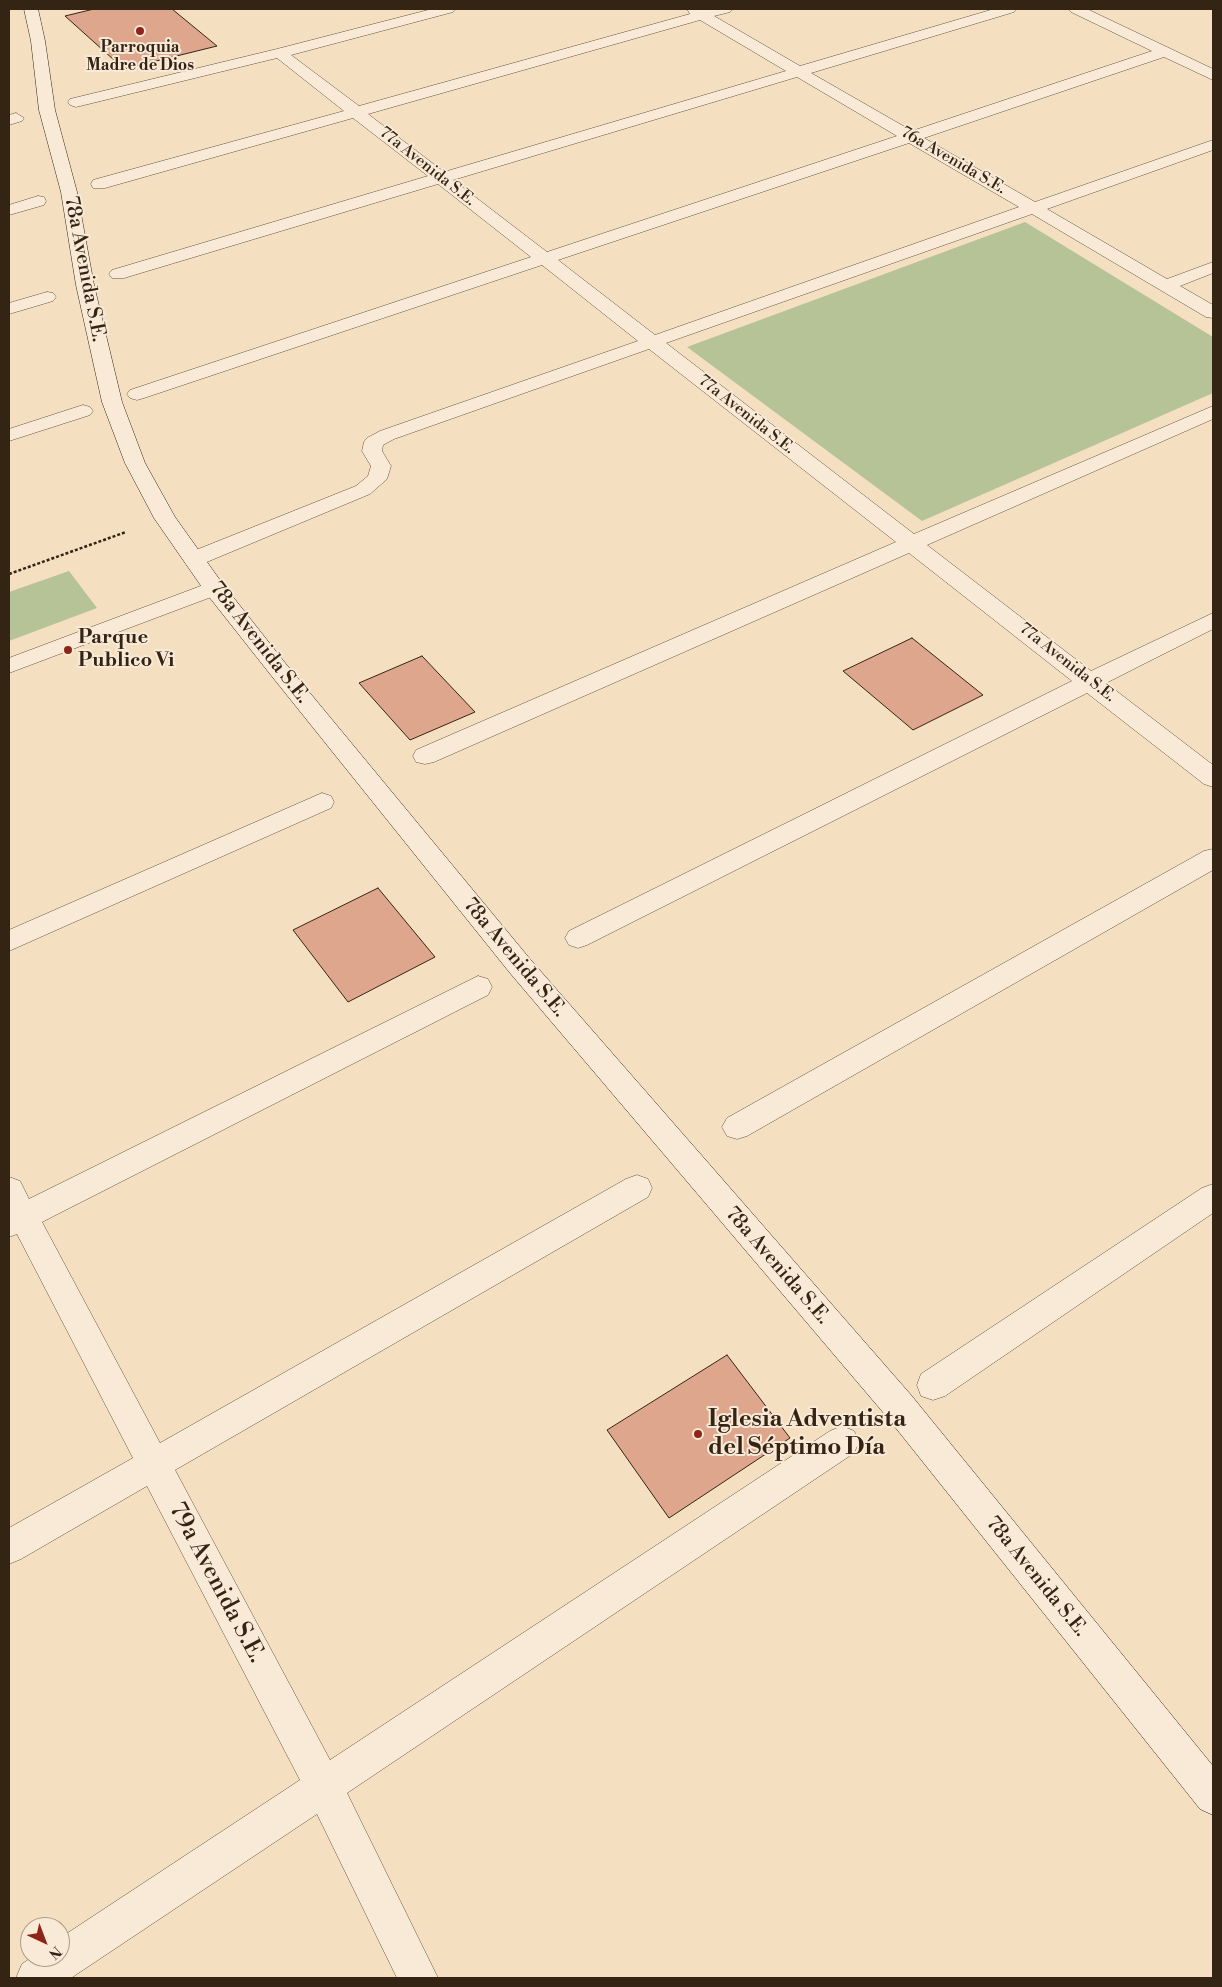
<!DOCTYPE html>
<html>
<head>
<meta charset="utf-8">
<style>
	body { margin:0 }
	#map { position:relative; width:1222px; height:1987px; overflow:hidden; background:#f5dfc1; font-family:"Libre Bodoni",serif }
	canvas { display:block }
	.frame { position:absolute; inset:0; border:10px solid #342414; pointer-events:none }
	.north { position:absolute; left:20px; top:1917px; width:50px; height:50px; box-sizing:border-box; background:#f8ead7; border:1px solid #aa9b89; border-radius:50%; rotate:137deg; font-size:14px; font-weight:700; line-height:20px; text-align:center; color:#342414 }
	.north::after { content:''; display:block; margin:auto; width:18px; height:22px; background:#8f2418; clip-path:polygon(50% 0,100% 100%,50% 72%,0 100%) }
</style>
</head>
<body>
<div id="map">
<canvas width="1222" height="1987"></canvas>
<div class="frame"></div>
<div class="north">N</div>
</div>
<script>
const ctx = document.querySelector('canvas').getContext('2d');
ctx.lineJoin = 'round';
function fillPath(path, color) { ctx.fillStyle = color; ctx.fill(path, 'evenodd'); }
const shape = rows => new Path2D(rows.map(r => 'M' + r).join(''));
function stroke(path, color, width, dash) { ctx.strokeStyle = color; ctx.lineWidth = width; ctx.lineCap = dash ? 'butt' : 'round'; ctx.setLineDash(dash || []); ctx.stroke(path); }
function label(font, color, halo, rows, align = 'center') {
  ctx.font = font + ' "Libre Bodoni",serif'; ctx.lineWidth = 4; ctx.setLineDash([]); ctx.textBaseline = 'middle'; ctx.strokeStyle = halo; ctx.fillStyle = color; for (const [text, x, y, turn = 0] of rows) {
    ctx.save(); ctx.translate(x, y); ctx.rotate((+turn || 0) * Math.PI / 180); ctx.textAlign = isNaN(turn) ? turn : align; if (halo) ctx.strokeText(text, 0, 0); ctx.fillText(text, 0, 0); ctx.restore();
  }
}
const green = shape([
	[1025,222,1213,337,1213,393,922,521,687,347],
	[69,571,97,608,9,641,9,592]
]);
const building = shape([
	[94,9,172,9,217,46,124,69,65,16,94,9],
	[912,638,983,695,913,730,843,671,912,638],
	[422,656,475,712,410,740,359,683,422,656],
	[378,888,435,957,348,1002,293,930,378,888],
	[727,1355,790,1438,669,1518,607,1430,727,1355]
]);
const path = shape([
	[9,574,126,532]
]);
const lane = shape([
	[214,581,222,583,225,588,222,593,9,673,9,658,214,581]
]);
const street = shape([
	[432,9,455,9,453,12,291,55,359,106,690,14,687,9,732,9,730,12,714,16,800,66,994,9,1016,9,1014,12,811,73,912,131,1152,51,1071,12,1069,9,1087,9,1213,69,1213,80,1164,57,924,138,1035,202,1213,140,1213,150,1047,209,1167,279,1213,262,1213,273,1180,286,1213,305,1213,318,1206,317,1032,214,666,343,914,534,1213,406,1213,419,927,545,1091,671,1213,613,1213,629,1106,683,1213,765,1213,787,1204,784,1087,693,587,945,578,948,569,945,565,938,569,931,1072,681,909,553,434,762,425,764,416,762,413,756,416,750,896,542,649,349,394,439,383,445,382,451,391,466,387,479,370,494,202,564,194,566,186,564,183,559,186,554,356,486,368,476,371,466,362,451,364,442,367,438,380,431,638,341,542,265,144,398,137,400,130,398,127,394,130,390,531,257,438,184,124,278,112,278,109,274,112,270,428,176,353,118,105,188,93,188,91,184,93,180,344,111,277,58,76,107,70,105,68,102,70,99,277,49,432,9],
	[700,20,786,71,444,172,368,114,700,20],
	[797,77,897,136,547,252,453,180,797,77],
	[909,143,1019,207,655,335,558,260,909,143],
	[16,113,24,118,22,121,9,125,9,115,16,113],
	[38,196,44,197,46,201,44,205,9,215,9,205,38,196],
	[47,292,53,293,56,297,53,301,9,314,9,303,47,292],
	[83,405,90,407,93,411,90,415,9,441,9,429,83,405],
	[322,793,331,796,334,802,331,808,9,951,9,930,322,793],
	[1213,849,1213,870,747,1136,737,1139,727,1136,722,1127,727,1118,1204,851,1213,849],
	[478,976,488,979,492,987,488,995,42,1222,160,1443,626,1179,637,1175,648,1179,652,1188,648,1197,175,1470,330,1760,830,1431,842,1426,854,1431,859,1442,854,1453,347,1793,438,1978,397,1978,317,1814,71,1978,16,1978,22,1964,32,1957,60,1957,60,1938,300,1780,147,1486,21,1559,9,1564,9,1528,133,1458,17,1234,9,1237,9,1177,20,1181,29,1199,478,976],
	[1213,1184,1213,1213,945,1396,933,1400,921,1396,917,1385,921,1374,1202,1188,1213,1184]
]);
const secondary = shape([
	[24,9,38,9,45,41,55,110,77,192,94,285,122,402,145,463,175,517,222,583,286,664,530,959,911,1395,1213,1766,1213,1815,1200,1809,887,1417,510,973,270,674,206,593,154,518,125,463,102,402,76,285,61,192,39,110,31,41,24,9]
]);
const markers = [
	[140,31,5,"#8f2418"],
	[68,650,5,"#8f2418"],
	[698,1434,5,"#8f2418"]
];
const farPoinames = [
	["Parroquia",140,48],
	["Madre de Dios",140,66]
];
const farStreetnames = [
	["76a Avenida S.E.",953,161,30],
	["77a Avenida S.E.",427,167,38],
	["77a Avenida S.E.",746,415,38],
	["77a Avenida S.E.",1067,663,38]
];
const streetNames = [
	["78a Avenida S.E.",84,269,79],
	["78a Avenida S.E.",259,643,52],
	["78a Avenida S.E.",514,958,50],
	["78a Avenida S.E.",777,1266,49],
	["78a Avenida S.E.",1036,1577,51]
];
const poiNames = [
	["Parque",78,638],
	["Publico Vi",78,661]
];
const nearPoinames = [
	["Iglesia Adventista",708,1420],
	["del Séptimo Día",708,1448]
];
const nearStreetnames = [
	["79a Avenida S.E.",216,1583,62]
];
fillPath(green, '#b6c397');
fillPath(building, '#dea78d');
stroke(building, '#342414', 1);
stroke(lane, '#64533f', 1);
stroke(street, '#64533f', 1);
stroke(secondary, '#342414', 1);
stroke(path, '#342414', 2.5, [3, 2]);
fillPath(lane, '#f8ead7');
fillPath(street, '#f8ead7');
fillPath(secondary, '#f8ead7');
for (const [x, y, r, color] of markers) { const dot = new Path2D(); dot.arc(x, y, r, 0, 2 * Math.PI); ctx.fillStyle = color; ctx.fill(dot); stroke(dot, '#f8ead7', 2); }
label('bold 16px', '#342414', '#f8ead7', farPoinames);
label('16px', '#342414', '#f8ead7', farStreetnames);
label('20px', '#342414', '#f8ead7', streetNames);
label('bold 20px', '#342414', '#f8ead7', poiNames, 'left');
label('bold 24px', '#342414', '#f8ead7', nearPoinames, 'left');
label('24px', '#342414', '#f8ead7', nearStreetnames);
</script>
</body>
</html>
